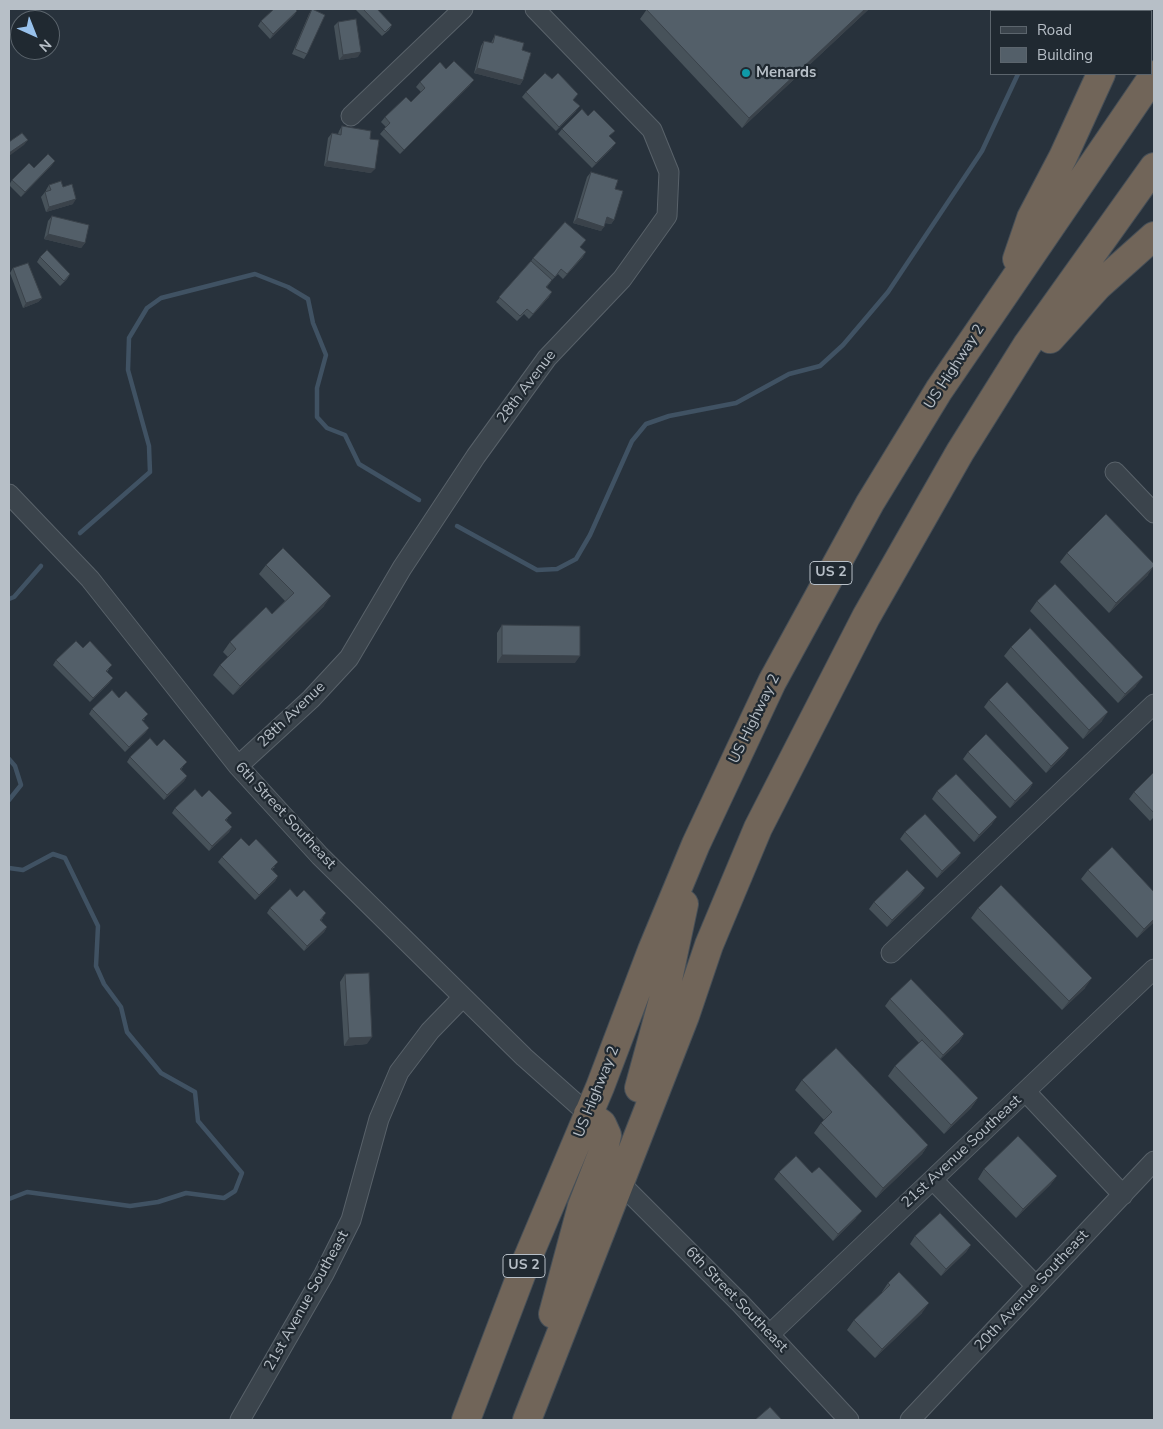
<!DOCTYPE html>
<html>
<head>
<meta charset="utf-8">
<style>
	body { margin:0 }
	#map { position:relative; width:1163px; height:1429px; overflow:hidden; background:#28323c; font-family:"Nunito Sans",sans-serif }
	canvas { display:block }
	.frame { position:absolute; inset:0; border:10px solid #b7bfc7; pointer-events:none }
	.legend { position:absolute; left:990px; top:10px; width:162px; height:65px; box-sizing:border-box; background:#202931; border:1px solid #5c656d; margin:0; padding:6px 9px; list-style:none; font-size:15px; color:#b7bfc7 }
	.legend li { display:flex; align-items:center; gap:10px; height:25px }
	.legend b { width:25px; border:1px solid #5c656d }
	.north { position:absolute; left:10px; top:10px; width:50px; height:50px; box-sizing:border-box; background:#202931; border:1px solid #5c656d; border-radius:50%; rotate:136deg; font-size:14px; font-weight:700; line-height:20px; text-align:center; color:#b7bfc7 }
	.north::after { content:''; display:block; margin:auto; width:18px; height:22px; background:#98c1eb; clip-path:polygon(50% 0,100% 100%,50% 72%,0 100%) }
</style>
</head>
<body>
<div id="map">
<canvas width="1163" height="1429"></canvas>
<div class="frame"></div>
<ul class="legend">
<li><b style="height:6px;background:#3b444c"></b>Road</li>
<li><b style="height:14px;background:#535f69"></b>Building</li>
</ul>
<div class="north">N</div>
</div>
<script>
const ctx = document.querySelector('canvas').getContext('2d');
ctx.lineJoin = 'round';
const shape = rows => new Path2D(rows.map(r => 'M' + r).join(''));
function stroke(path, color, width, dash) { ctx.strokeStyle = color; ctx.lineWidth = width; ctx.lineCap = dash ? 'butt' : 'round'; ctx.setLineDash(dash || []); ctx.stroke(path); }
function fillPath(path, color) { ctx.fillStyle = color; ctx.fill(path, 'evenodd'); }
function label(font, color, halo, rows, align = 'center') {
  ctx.font = font + ' "Nunito Sans",sans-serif'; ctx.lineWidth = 4.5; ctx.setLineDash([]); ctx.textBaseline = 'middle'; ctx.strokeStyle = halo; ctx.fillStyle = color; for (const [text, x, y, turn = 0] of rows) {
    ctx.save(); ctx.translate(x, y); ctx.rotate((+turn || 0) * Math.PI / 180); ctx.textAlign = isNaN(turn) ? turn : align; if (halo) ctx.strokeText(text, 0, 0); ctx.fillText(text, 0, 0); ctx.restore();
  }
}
const stream = shape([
	[1048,11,1049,9],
	[457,526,537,570,557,569,576,559,590,535,632,441,646,424,669,416,736,403,789,374,820,366,843,345,888,292,982,151,1018,74],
	[80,533,150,472,149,446,128,370,129,338,147,308,161,298,255,274,288,287,308,299,313,323,326,355,317,388,317,417,327,428,345,435,359,464,419,500],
	[9,599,14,597,41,566],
	[9,759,15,766,21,785,9,800],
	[9,868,23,870,53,854,65,858,98,926,96,966,104,984,121,1007,127,1032,161,1073,195,1092,198,1121,242,1173,235,1191,224,1198,186,1193,158,1202,130,1206,27,1192,9,1199]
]);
const minor = shape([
	[351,116,463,9],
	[1115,472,1154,513],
	[9,494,90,579,238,766,320,856,524,1057,588,1114],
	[238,766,311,699,349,658,402,568,476,456,547,358,622,279,667,216,669,172,652,130,535,9],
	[891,953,1154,704],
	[1026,1092,1123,1195],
	[933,1180,1036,1286],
	[620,1183,741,1304,849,1420],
	[770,1334,1154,969],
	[240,1420,324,1274,351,1220,379,1119,399,1072,430,1031,463,997],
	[910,1420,1154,1161]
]);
const highway = shape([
	[1130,11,1131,9],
	[1017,259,1031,218,1063,157,1101,74],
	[1050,339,1098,286,1154,236],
	[639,1088,666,989,684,904],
	[553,1314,582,1206,604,1149,607,1135,602,1124,588,1114],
	[466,1420,526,1262,600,1087,652,950,696,844,772,682,870,503,939,390,1154,75],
	[527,1420,685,1016,709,945,758,828,866,617,960,452,1027,345,1154,167]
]);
const wall = shape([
	[312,9,307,54,304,59,292,54,309,14],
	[355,9,377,9,392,25,389,30,382,36],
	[647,9,869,9,742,128,640,19],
	[297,11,294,15,270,39,258,26,261,21],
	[338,22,358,57,339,60,334,26],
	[495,35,522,50,523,80,520,85,474,73,481,46,484,41,491,43],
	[446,69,470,85,400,154,380,134,386,127,381,122,385,117,411,102,421,92,416,87,420,82],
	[526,92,574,100,576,111,556,131,522,97],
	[342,126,370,139,371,173,324,166,328,138,332,133,338,134,339,131],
	[562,129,610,137,612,148,592,168,558,134],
	[55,161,51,166,21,197,9,185,12,180,34,168],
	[591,172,615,189,614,220,611,224,605,223,601,231,573,223,587,177],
	[49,185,73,204,46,212,41,197,45,192,46,191,46,190],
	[52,216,85,243,81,248,44,239,48,221],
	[581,248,583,257,563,279,558,274,552,280,547,287,549,297,529,319,524,314,517,321,496,302,530,263,533,258],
	[40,257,70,274,67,279,60,286,37,262],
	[13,268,42,298,38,302,23,308,10,273],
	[1067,553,1148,575,1109,613,1060,562],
	[266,565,324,606,233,695,213,675,220,665,228,657,223,652,230,642,272,614,285,601,259,574],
	[1037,601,1136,686,1118,703,1030,611],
	[502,625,575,663,497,663,497,633],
	[1011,647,1102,721,1083,739,1004,656],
	[83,648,109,669,107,672,113,678,109,683,90,702,53,665,56,660],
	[119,698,145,719,142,721,149,728,145,733,125,752,89,714,92,709],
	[989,700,1069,748,1064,755,1046,773,984,707],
	[157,746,183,767,181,769,187,776,184,781,164,800,127,762,130,757],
	[968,752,1033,783,1028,791,1010,808,963,759],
	[1154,772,1154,817,1150,821,1129,799,1134,792],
	[937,791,992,824,974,842,932,799],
	[202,797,228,818,226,820,232,827,229,832,209,851,172,813,175,808],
	[905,832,961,853,956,860,937,878,900,839],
	[249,846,275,867,272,869,278,876,275,881,255,900,218,862,222,857],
	[1088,870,1154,922,1137,938,1081,879],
	[925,888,920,895,887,927,869,909,874,902],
	[297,897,323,918,321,920,327,927,324,932,304,951,267,913,270,908],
	[978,908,1085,988,1062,1010,971,918],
	[345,974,367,1044,344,1046,340,982],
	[890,999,964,1034,959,1042,940,1059,978,1098,971,1108,944,1134,888,1076,895,1066,919,1043,885,1006],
	[802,1080,928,1145,922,1154,876,1198,814,1133,821,1123,824,1120,795,1090],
	[984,1169,1057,1176,1050,1185,1016,1218,978,1179],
	[779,1172,812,1173,856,1218,833,1241,774,1179],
	[915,1236,971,1245,966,1252,941,1276,910,1244],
	[888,1283,922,1313,875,1358,847,1330,854,1320,882,1293,882,1292]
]);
const shadedWall = shape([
	[865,9,869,9,742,128,749,118],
	[297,11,294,15,270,39,273,34],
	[361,52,358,57,339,60,343,55],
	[477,68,523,80,520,85,474,73],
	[474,80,470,85,400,154],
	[580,106,576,111,556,131,559,127],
	[28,140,24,145,9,156,9,153],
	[616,143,612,148,592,168,596,163],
	[55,161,51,166,21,197,25,192],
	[327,161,375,169,371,173,324,166],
	[76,199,73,204,46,212,49,207],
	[607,217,614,220,611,224,603,222],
	[577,218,604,227,601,231,573,223],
	[48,234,85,243,81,248,44,239],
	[586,252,583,257,563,279,567,274],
	[552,292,549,297,529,319,533,314],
	[42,298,38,302,23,308,26,303],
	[1154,566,1148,575,1109,613,1116,603],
	[331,596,324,606,233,695,240,686],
	[502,655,580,656,575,663,497,663],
	[1143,677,1136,686,1118,703,1125,694],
	[113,678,109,683,90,702,93,698],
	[1108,712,1102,721,1083,739,1089,730],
	[149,728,145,733,125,752,129,747],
	[1069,748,1064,755,1046,773,1051,766],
	[187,776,184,781,164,800,167,795],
	[1033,783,1028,791,1010,808,1015,801],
	[997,817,992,824,974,842,979,835],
	[232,827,229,832,209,851,212,846],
	[961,853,956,860,937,878,942,871],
	[278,876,275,881,255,900,259,895],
	[925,888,920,895,887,927,892,920],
	[1154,919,1154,922,1137,938,1144,929],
	[327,927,324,932,304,951,307,946],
	[1092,978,1085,988,1062,1010,1069,1001],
	[964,1034,959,1042,938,1062,943,1055],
	[372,1037,367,1044,344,1046,349,1038],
	[978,1098,971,1108,944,1134,951,1125],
	[928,1145,922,1154,876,1198,883,1188],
	[1057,1176,1050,1185,1016,1218,1023,1209],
	[862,1211,856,1218,833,1241,838,1234],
	[971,1245,966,1252,941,1276,946,1269],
	[929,1303,922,1313,875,1358,882,1349]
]);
const building = shape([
	[274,9,295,9,297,11,273,34,261,21,274,9],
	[312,9,325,15,307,54,295,49,312,9],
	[363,9,377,9,392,25,385,32,363,9],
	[646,9,865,9,749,118,646,9],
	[356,19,361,52,343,55,338,22,356,19],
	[495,35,524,43,522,50,531,53,523,80,477,68,484,41,493,43,495,35],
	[454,61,474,80,404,150,384,129,390,123,385,117,406,97,411,102,425,88,420,82,440,62,446,69,454,61],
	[545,73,552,79,558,73,578,94,573,100,580,106,559,127,526,92,545,73],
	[582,109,588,116,594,110,615,131,609,136,616,143,596,163,562,129,582,109],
	[342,126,371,131,370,139,379,140,375,169,327,161,332,133,341,135,342,126],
	[22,133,28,140,9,153,9,142,22,133],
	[48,154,55,161,25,192,12,180,29,163,34,168,48,154],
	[591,172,618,180,615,189,623,191,614,220,607,217,604,227,577,218,591,172],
	[61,181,63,187,72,184,76,199,49,207,45,192,51,190,49,185,61,181],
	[52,216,89,225,85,243,48,234,52,216],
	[565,222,586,240,580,247,586,252,567,274,561,269,555,277,533,258,565,222],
	[47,250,70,274,64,281,40,257,47,250],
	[531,261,552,280,546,287,552,292,533,314,527,309,520,316,499,297,531,261],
	[28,263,42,298,26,303,13,268,28,263],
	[1106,514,1154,564,1154,566,1116,603,1067,553,1106,514],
	[283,548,331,596,240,686,220,665,236,649,230,642,266,607,272,614,294,593,266,565,283,548],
	[1055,584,1143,677,1125,694,1037,601,1055,584],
	[502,625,580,626,580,656,502,655,502,625],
	[1030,628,1108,712,1089,730,1011,647,1030,628],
	[76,641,83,648,90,641,112,665,106,671,113,678,93,698,56,660,76,641],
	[1007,682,1069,748,1051,766,989,700,1007,682],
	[112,690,119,698,126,691,148,714,142,720,149,728,129,747,92,709,112,690],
	[986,734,1033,783,1015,801,968,752,986,734],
	[150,738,157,746,164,739,187,762,180,769,187,776,167,795,130,757,150,738],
	[1154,772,1154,813,1134,792,1154,772],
	[956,774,997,817,979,835,937,791,956,774],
	[195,789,202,797,209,790,232,813,225,820,232,827,212,846,175,808,195,789],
	[925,814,961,853,942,871,905,832,925,814],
	[241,838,249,846,256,839,278,862,271,869,278,876,259,895,222,857,241,838],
	[1112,847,1154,892,1154,919,1144,929,1088,870,1112,847],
	[907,870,925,888,892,920,874,902,907,870],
	[1001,885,1092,978,1069,1001,978,908,1001,885],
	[290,889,297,897,304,890,326,913,320,920,327,927,307,946,270,908,290,889],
	[369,973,372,1037,349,1038,345,974,369,973],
	[911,979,964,1034,943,1055,890,999,911,979],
	[922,1040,978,1098,951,1125,895,1066,922,1040],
	[836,1048,928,1145,883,1188,821,1123,832,1112,802,1080,836,1048],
	[1018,1136,1057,1176,1023,1209,984,1169,1018,1136],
	[796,1156,812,1173,819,1167,862,1211,838,1234,779,1172,796,1156],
	[940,1213,971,1245,946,1269,915,1236,940,1213],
	[899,1272,929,1303,882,1349,854,1320,890,1285,888,1283,899,1272],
	[770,1407,782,1420,755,1420,770,1407]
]);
const markers = [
	[746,73,5,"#0f9aa8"]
];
const shields = [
	[831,573,42],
	[524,1266,42]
];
const shieldNames = [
	["US 2",831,573],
	["US 2",524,1266]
];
const poiNames = [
	["Menards",756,73]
];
const streetNames = [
	["US Highway 2",955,367,-57],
	["28th Avenue",527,387,-53],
	["28th Avenue",292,715,-44],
	["US Highway 2",755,719,-64],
	["6th Street Southeast",285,816,47],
	["US Highway 2",597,1092,-68],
	["21st Avenue Southeast",962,1152,-43],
	["20th Avenue Southeast",1032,1291,-47],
	["6th Street Southeast",736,1300,46],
	["21st Avenue Southeast",307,1301,-61]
];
stroke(stream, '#405263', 4.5);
stroke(minor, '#59626a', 21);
stroke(highway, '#464f57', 30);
stroke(minor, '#3b444c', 19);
stroke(highway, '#716559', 28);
fillPath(wall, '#47525a');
fillPath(shadedWall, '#3a424a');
fillPath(building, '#535f69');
stroke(building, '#3a424a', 1);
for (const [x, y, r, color] of markers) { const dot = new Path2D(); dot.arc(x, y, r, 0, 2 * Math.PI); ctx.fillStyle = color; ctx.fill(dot); stroke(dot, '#202931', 2); }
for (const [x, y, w] of shields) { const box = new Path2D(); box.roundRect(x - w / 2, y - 11.5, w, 23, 4); ctx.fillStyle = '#202931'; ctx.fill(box); stroke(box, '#b7bfc7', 1); }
label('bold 14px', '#b7bfc7', null, shieldNames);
label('bold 15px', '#b7bfc7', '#202931', poiNames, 'left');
label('15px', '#b7bfc7', '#202931', streetNames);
</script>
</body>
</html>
